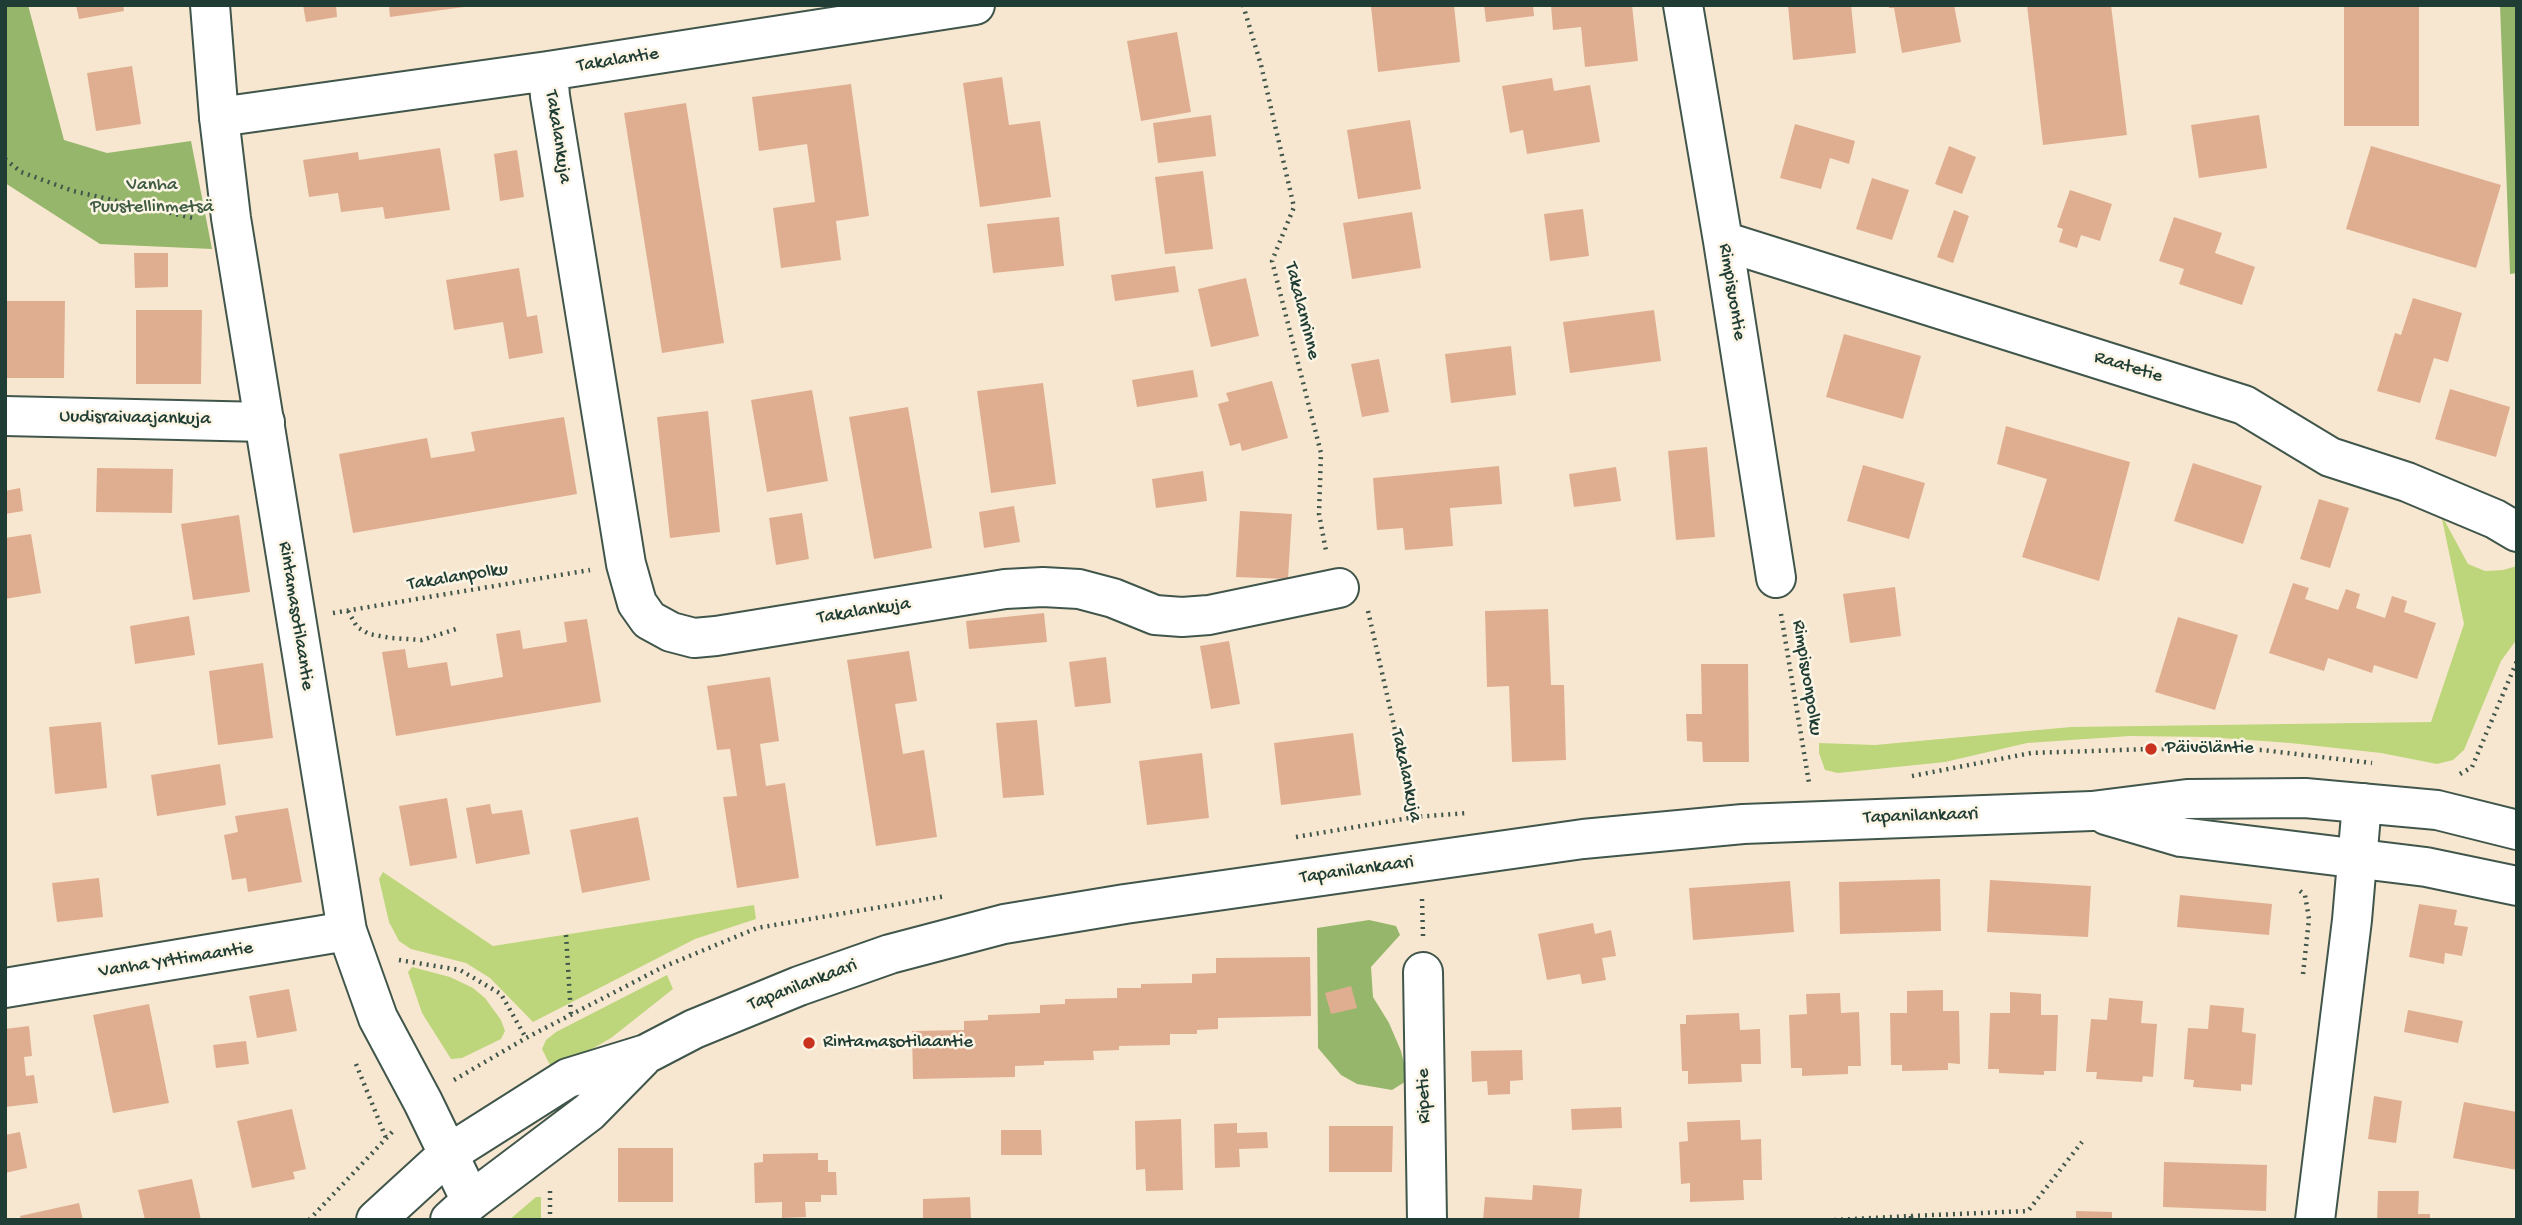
<!DOCTYPE html>
<html>
<head>
<meta charset="utf-8">
<style>
	body { margin:0 }
	#map { position:relative; width:2522px; height:1225px; overflow:hidden; background:#f8e7d0; font-family:"Gochi Hand",sans-serif }
	canvas { display:block }
	.frame { position:absolute; inset:0; border:7px solid #1f3d34; pointer-events:none }
</style>
</head>
<body>
<div id="map">
<canvas width="2522" height="1225"></canvas>
<div class="frame"></div>
</div>
<script>
const ctx = document.querySelector('canvas').getContext('2d');
ctx.lineJoin = 'round';
function fillPath(path, color) { ctx.fillStyle = color; ctx.fill(path, 'evenodd'); }
const shape = rows => new Path2D(rows.map(r => 'M' + r).join(''));
function stroke(path, color, width, dash) { ctx.strokeStyle = color; ctx.lineWidth = width; ctx.lineCap = dash ? 'butt' : 'round'; ctx.setLineDash(dash || []); ctx.stroke(path); }
function label(font, color, halo, rows, align = 'center') {
  ctx.font = font + ' "Gochi Hand",sans-serif'; ctx.lineWidth = 5; ctx.setLineDash([]); ctx.textBaseline = 'middle'; ctx.strokeStyle = halo; ctx.fillStyle = color; for (const [text, x, y, turn = 0] of rows) {
    ctx.save(); ctx.translate(x, y); ctx.rotate((+turn || 0) * Math.PI / 180); ctx.textAlign = isNaN(turn) ? turn : align; if (halo) ctx.strokeText(text, 0, 0); ctx.fillText(text, 0, 0); ctx.restore();
  }
}
const green = shape([
	[2441,514,2468,564,2485,571,2503,570,2517,566,2517,639,2501,661,2464,750,2453,760,2437,764,2381,753,2290,743,2208,737,2130,736,2027,743,1945,762,1838,773,1825,770,1819,753,1819,743,1875,745,2071,727,2431,722,2464,624],
	[383,872,493,946,754,905,756,919,695,939,533,1022,490,978,466,963,411,949,399,941,389,922,379,879],
	[412,967,450,977,473,988,485,998,501,1020,505,1031,501,1039,462,1058,451,1059,422,1013,408,972],
	[667,975,673,989,611,1038,553,1071,542,1049,546,1040,556,1032],
	[536,1197,541,1197,541,1220,509,1220]
]);
const forest = shape([
	[5,5,28,5,64,140,107,153,191,141,212,249,100,244,5,183],
	[2500,5,2517,5,2517,273,2510,274],
	[1369,920,1396,926,1400,935,1371,967,1373,997,1389,1023,1401,1051,1408,1080,1392,1090,1357,1084,1341,1075,1318,1048,1317,928]
]);
const building = shape([
	[76,5,123,5,124,11,79,19],
	[303,5,336,5,337,17,306,22],
	[389,5,464,5,464,7,390,17],
	[1454,5,1460,62,1378,72,1371,6],
	[1484,5,1533,5,1534,16,1486,22],
	[1551,5,1632,5,1638,61,1585,67,1581,27,1553,30],
	[1788,5,1851,5,1856,53,1793,60],
	[1889,5,1954,5,1961,42,1902,53,1894,8,1889,8],
	[2027,5,2111,5,2127,135,2043,145],
	[2344,5,2419,5,2419,126,2344,126],
	[1177,32,1191,112,1141,121,1127,41],
	[132,66,141,124,96,131,87,73],
	[1002,77,1009,125,1040,121,1051,197,980,207,963,83],
	[1552,78,1554,91,1590,85,1600,142,1527,154,1523,130,1510,133,1502,86],
	[851,84,869,216,836,221,841,260,781,268,773,208,815,202,807,144,759,151,752,97],
	[686,103,724,343,662,353,624,113],
	[1211,115,1216,156,1158,163,1153,123],
	[2259,115,2267,168,2199,178,2191,125],
	[1410,120,1421,189,1358,199,1347,130],
	[1795,124,1855,141,1849,164,1830,158,1821,189,1780,178],
	[1949,146,1976,157,1962,194,1935,184],
	[2371,146,2501,185,2476,268,2346,229],
	[440,148,450,210,385,219,383,207,341,212,338,193,309,197,303,160,358,152,359,160],
	[517,150,524,197,500,201,494,154],
	[1203,171,1213,249,1165,254,1155,177],
	[1872,178,1909,190,1892,240,1856,229],
	[2070,190,2112,204,2100,241,2081,235,2077,248,2059,242,2063,229,2057,227],
	[1583,209,1589,256,1550,261,1544,214],
	[1954,210,1969,216,1953,263,1937,257],
	[1412,212,1421,268,1352,279,1343,223],
	[1059,217,1064,266,993,273,987,224],
	[2174,217,2222,233,2215,253,2255,267,2242,305,2179,284,2184,269,2159,261],
	[134,253,168,253,168,287,135,288],
	[1175,266,1179,292,1115,301,1111,275],
	[519,268,527,317,537,315,543,353,509,359,503,322,454,330,446,280],
	[1246,278,1259,336,1211,347,1198,289],
	[2413,298,2462,313,2448,362,2434,358,2420,403,2377,391,2395,333,2401,335],
	[5,301,65,301,64,378,5,378],
	[136,310,202,310,201,384,136,384],
	[1654,310,1661,361,1570,373,1563,322],
	[1844,334,1921,356,1903,419,1826,397],
	[1511,346,1516,395,1451,403,1445,354],
	[1379,359,1389,412,1362,417,1351,364],
	[1193,370,1198,397,1137,407,1132,380],
	[1272,381,1288,438,1242,451,1240,443,1230,446,1218,404,1229,401,1226,393],
	[1043,383,1056,484,991,493,977,391],
	[2450,389,2510,407,2496,457,2435,439],
	[812,390,828,481,767,492,751,400],
	[908,407,932,548,874,559,849,417],
	[708,411,720,532,670,538,657,417],
	[564,417,577,494,353,533,339,454,427,438,431,458,475,451,471,432],
	[2006,426,2130,462,2099,581,2022,557,2047,479,1997,464],
	[1707,447,1715,537,1676,540,1668,451],
	[2193,463,2262,486,2243,544,2174,521],
	[1863,465,1925,483,1909,539,1847,521],
	[1499,466,1502,504,1450,508,1453,546,1405,550,1403,528,1377,530,1373,478],
	[1616,467,1621,501,1574,507,1569,474],
	[97,468,173,469,172,513,96,512],
	[1203,471,1207,501,1156,508,1152,479],
	[20,488,23,511,5,514,5,491],
	[2319,499,2349,508,2330,568,2300,559],
	[1014,506,1020,542,984,548,979,512],
	[1240,511,1292,514,1288,579,1236,577],
	[802,513,809,559,776,565,769,518],
	[239,515,250,592,193,600,181,524],
	[31,534,41,593,5,599,5,538],
	[2293,583,2309,588,2305,599,2338,610,2346,589,2360,594,2356,608,2385,618,2392,596,2407,601,2404,612,2436,623,2417,679,2374,665,2372,673,2328,658,2324,671,2269,653],
	[1895,587,1901,636,1850,643,1843,594],
	[1548,609,1551,685,1564,685,1566,760,1512,762,1509,686,1487,687,1485,611],
	[1044,613,1047,642,969,649,966,621],
	[189,616,195,655,135,664,130,626],
	[2178,617,2238,635,2215,710,2155,692],
	[587,619,601,702,396,736,382,652,405,649,408,668,447,662,451,686,503,677,496,634,520,630,523,649,567,642,564,622],
	[1229,641,1240,704,1211,709,1200,646],
	[909,651,917,701,895,704,903,754,924,750,937,837,876,846,847,660],
	[1106,657,1111,703,1075,707,1069,662],
	[263,663,273,738,218,745,209,671],
	[1701,664,1748,664,1749,762,1703,762,1702,742,1687,741,1686,714,1702,714],
	[770,677,779,741,760,744,766,786,785,783,799,878,737,888,723,797,737,796,730,749,717,750,707,686],
	[1037,720,1044,795,1003,798,996,723],
	[101,722,107,788,55,794,49,727],
	[1353,733,1361,795,1281,805,1274,743],
	[1202,753,1209,818,1147,825,1139,761],
	[220,764,226,805,157,816,151,775],
	[447,798,457,858,410,866,399,806],
	[490,804,492,814,522,810,530,854,476,864,466,808],
	[288,808,302,882,248,892,246,878,232,880,224,835,238,832,235,816],
	[638,817,650,880,582,893,570,830],
	[99,878,103,917,57,922,52,883],
	[1940,879,1941,931,1840,934,1839,882],
	[1990,880,2091,886,2088,937,1987,932],
	[1790,881,1794,932,1693,940,1689,888],
	[2180,895,2272,904,2269,935,2177,927],
	[2419,904,2457,910,2454,925,2468,927,2462,956,2445,953,2444,964,2409,957],
	[1593,923,1595,934,1611,930,1616,956,1602,958,1606,980,1582,984,1580,974,1547,980,1538,934],
	[1310,957,1311,1016,1218,1018,1218,1029,1197,1030,1197,1034,1170,1034,1170,1045,1119,1046,1119,1050,1093,1051,1094,1060,1044,1061,1044,1065,1015,1066,1015,1077,913,1079,912,1031,964,1030,964,1021,988,1020,988,1015,1040,1013,1040,1005,1065,1004,1065,999,1117,998,1117,988,1141,988,1141,984,1192,983,1192,974,1216,973,1216,958],
	[1351,986,1357,1008,1331,1014,1325,993],
	[289,989,297,1031,257,1038,249,996],
	[1943,990,1943,1011,1959,1011,1960,1064,1948,1063,1948,1070,1902,1071,1902,1065,1891,1065,1890,1013,1907,1013,1907,991],
	[2010,992,2041,994,2041,1015,2058,1015,2056,1071,2044,1071,2044,1075,1999,1073,1999,1069,1988,1069,1990,1013,2010,1013],
	[1840,993,1841,1013,1859,1012,1861,1066,1848,1066,1848,1074,1802,1076,1802,1068,1791,1068,1789,1015,1807,1014,1806,994],
	[2109,998,2143,1001,2141,1023,2157,1024,2153,1077,2143,1076,2142,1082,2096,1079,2097,1072,2086,1072,2091,1019,2107,1020],
	[149,1004,169,1103,113,1113,93,1015],
	[2210,1005,2244,1008,2242,1032,2256,1034,2252,1085,2241,1084,2241,1091,2193,1087,2194,1080,2184,1079,2188,1028,2208,1029],
	[2408,1010,2463,1021,2458,1043,2404,1032],
	[1739,1013,1740,1030,1760,1029,1761,1064,1741,1064,1742,1082,1688,1084,1688,1071,1682,1071,1680,1024,1686,1024,1686,1015],
	[29,1026,32,1056,24,1057,26,1076,34,1075,38,1103,5,1107,5,1029],
	[246,1041,249,1064,216,1068,213,1045],
	[1522,1050,1523,1080,1510,1081,1510,1094,1488,1095,1487,1081,1472,1082,1471,1051],
	[2374,1096,2402,1101,2396,1143,2368,1139],
	[2464,1102,2517,1112,2517,1170,2453,1158],
	[1621,1107,1622,1128,1572,1130,1571,1109],
	[292,1109,306,1169,293,1172,295,1179,252,1188,237,1121],
	[1181,1119,1183,1190,1146,1191,1145,1169,1136,1170,1135,1121],
	[1740,1120,1741,1140,1761,1139,1762,1180,1743,1180,1744,1200,1690,1202,1690,1183,1681,1184,1679,1142,1688,1141,1687,1122],
	[1237,1123,1237,1133,1267,1132,1268,1148,1239,1149,1240,1167,1215,1168,1214,1124],
	[1329,1126,1393,1126,1392,1172,1329,1172],
	[1001,1130,1041,1130,1042,1155,1001,1155],
	[20,1132,27,1168,5,1173,5,1135],
	[618,1148,673,1148,673,1202,618,1202],
	[818,1153,818,1160,828,1160,828,1172,836,1172,837,1195,821,1195,821,1202,805,1202,806,1217,782,1218,782,1202,755,1203,754,1163,763,1162,763,1154],
	[2164,1162,2267,1165,2266,1211,2163,1207],
	[192,1179,201,1220,145,1220,138,1190],
	[1533,1185,1582,1189,1579,1220,1483,1220,1485,1197,1532,1200],
	[2378,1191,2419,1191,2418,1214,2430,1214,2430,1220,2377,1220],
	[970,1197,971,1220,923,1220,923,1199],
	[79,1203,83,1220,21,1220,20,1216],
	[2076,1211,2112,1212,2112,1220,2076,1220]
]);
const path = shape([
	[1243,5,1261,65,1294,207,1272,261,1321,453,1319,514,1326,551],
	[5,159,21,172,73,191,193,218],
	[348,611,357,627,369,634,391,638,422,640,456,629],
	[1368,611,1415,818],
	[333,613,590,570],
	[1781,614,1809,783],
	[2460,774,2472,767,2517,661],
	[1912,776,2031,753,2151,749,2262,750,2372,763],
	[1296,837,1415,817,1467,813],
	[2300,891,2305,895,2309,919,2303,974],
	[1422,899,1423,936],
	[566,935,571,1015],
	[399,960,460,970,501,994,526,1038],
	[356,1064,386,1138],
	[454,1080,526,1038,663,967,757,928,946,896],
	[550,1191,550,1220],
	[1911,1216,2028,1211,2082,1142],
	[309,1220,394,1130],
	[1834,1220,1911,1216,1911,1220]
]);
const street = shape([
	[210,5,219,117,548,71,975,5],
	[1683,5,1723,241,1776,578],
	[548,71,550,96,626,564,637,603,649,620,671,632,694,638,716,636,1005,589,1043,587,1079,589,1113,598,1155,615,1182,617,1209,615,1339,588],
	[1723,241,2244,405,2330,457,2407,482,2495,519,2517,532],
	[5,416,265,422],
	[1423,972,1427,1220],
	[5,988,347,931]
]);
const secondary = shape([
	[219,117,231,218,347,931,378,1018,423,1102,471,1201],
	[2315,1220,2352,920,2362,803]
]);
const primary = shape([
	[2106,815,2181,837,2426,867,2517,886],
	[376,1220,448,1154,568,1078,646,1054,694,1029,799,986,890,954,1004,924,1125,904,1583,839,1743,824,2092,811,2187,799,2305,798,2437,810,2517,830],
	[450,1220,471,1201,589,1112,642,1058]
]);
const markers = [
	[2151,749,7,"#c8321e"],
	[809,1043,7,"#c8321e"]
];
const streetNames = [
	["Takalantie",618,61,-9],
	["Takalankuja",557,137,81],
	["Rimpisuontie",1731,292,81],
	["Takalanrinne",1301,311,76],
	["Raatetie",2128,368,17],
	["Uudisraivaajankuja",135,419,1],
	["Takalanpolku",458,578,-9],
	["Takalankuja",864,612,-9],
	["Rintamasotilaantie",295,616,81],
	["Rimpisuonpolku",1806,678,81],
	["Takalankuja",1405,776,78],
	["Tapanilankaari",1921,817,-2],
	["Tapanilankaari",1357,871,-8],
	["Vanha Yrttimaantie",176,961,-9],
	["Tapanilankaari",803,986,-21],
	["Ripetie",1425,1096,-91]
];
const parkNames = [
	["Vanha",152,186],
	["Puustellinmetsä",152,208]
];
const poiNames = [
	["Päivöläntie",2165,749],
	["Rintamasotilaantie",823,1043]
];
fillPath(green, '#bdd67b');
fillPath(forest, '#96b76b');
fillPath(building, '#dfae90');
stroke(street, '#40564b', 42);
stroke(secondary, '#40564b', 42);
stroke(primary, '#40564b', 42);
stroke(path, '#40564b', 4.5, [2, 5]);
stroke(street, '#fff', 38);
stroke(secondary, '#fff', 38);
stroke(primary, '#fff', 38);
for (const [x, y, r, color] of markers) { const dot = new Path2D(); dot.arc(x, y, r, 0, 2 * Math.PI); ctx.fillStyle = color; ctx.fill(dot); stroke(dot, '#fcf5e5', 2.5); }
label('19px', '#1f3d34', '#fcf5e5', streetNames);
label('19px', '#3f5c42', '#fcf5e5', parkNames);
label('19px', '#1f3d34', '#fcf5e5', poiNames, 'left');
</script>
</body>
</html>
